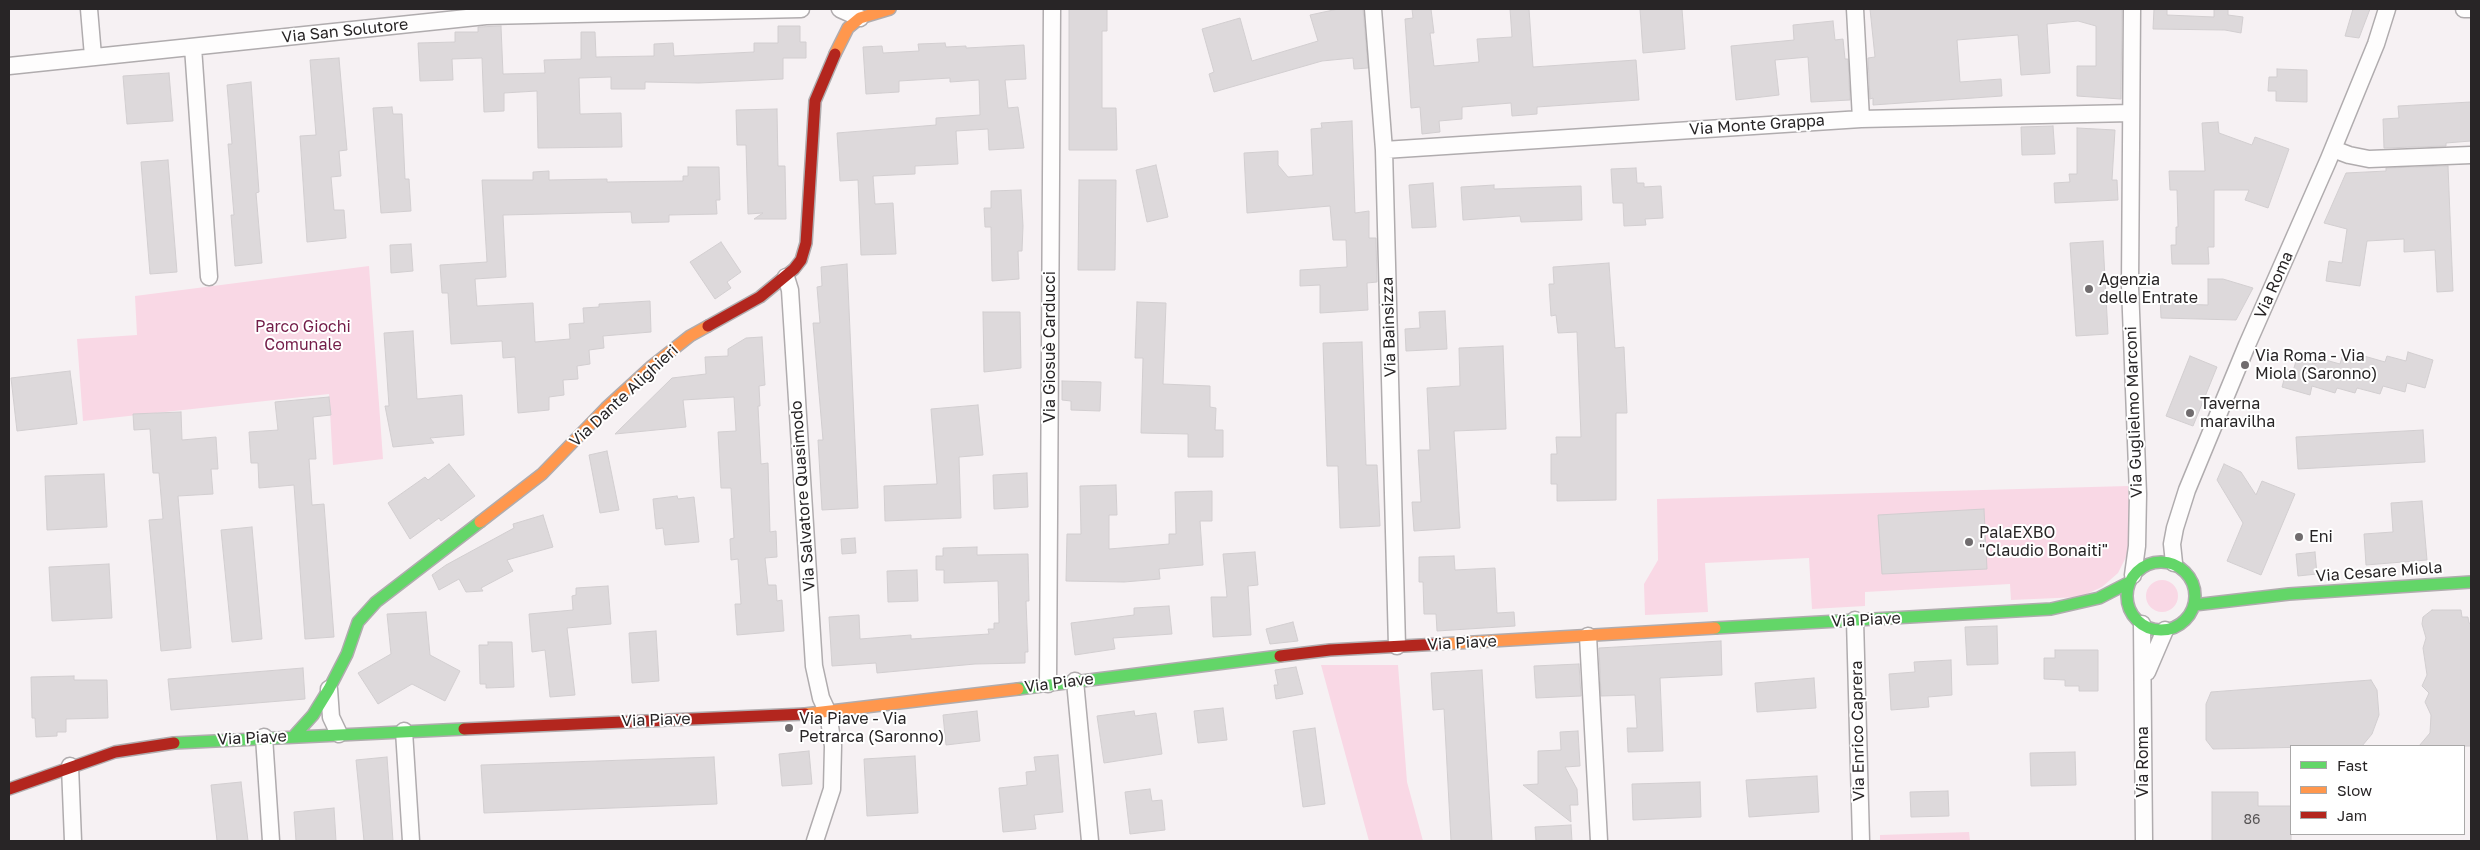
<!DOCTYPE html>
<html>
<head>
<meta charset="utf-8">
<style>
	body { margin:0 }
	#map { position:relative; width:2480px; height:850px; overflow:hidden; background:#f6f1f3; font-family:"Golos Text",sans-serif }
	canvas { display:block }
	.frame { position:absolute; inset:0; border:10px solid #282526; pointer-events:none }
	.legend { position:absolute; left:2290px; top:745px; width:175px; height:90px; box-sizing:border-box; background:#fff; border:1px solid #a9a8a8; margin:0; padding:6px 9px; list-style:none; font-size:15px; color:#282526 }
	.legend li { display:flex; align-items:center; gap:10px; height:25px }
	.legend b { width:25px; border:1px solid #a9a8a8 }
</style>
</head>
<body>
<div id="map">
<canvas width="2480" height="850"></canvas>
<div class="frame"></div>
<ul class="legend">
<li><b style="height:6px;background:#63d668"></b>Fast</li>
<li><b style="height:6px;background:#ff974d"></b>Slow</li>
<li><b style="height:6px;background:#b3261e"></b>Jam</li>
</ul>
</div>
<script>
const ctx = document.querySelector('canvas').getContext('2d');
ctx.lineJoin = 'round';
function fillPath(path, color) { ctx.fillStyle = color; ctx.fill(path, 'evenodd'); }
const shape = rows => new Path2D(rows.map(r => 'M' + r).join(''));
function stroke(path, color, width, dash) { ctx.strokeStyle = color; ctx.lineWidth = width; ctx.lineCap = dash ? 'butt' : 'round'; ctx.setLineDash(dash || []); ctx.stroke(path); }
function label(font, color, halo, rows, align = 'center') {
  ctx.font = font + ' "Golos Text",sans-serif'; ctx.lineWidth = 4; ctx.setLineDash([]); ctx.textBaseline = 'middle'; ctx.strokeStyle = halo; ctx.fillStyle = color; for (const [text, x, y, turn = 0] of rows) {
    ctx.save(); ctx.translate(x, y); ctx.rotate((+turn || 0) * Math.PI / 180); ctx.textAlign = isNaN(turn) ? turn : align; if (halo) ctx.strokeText(text, 0, 0); ctx.fillText(text, 0, 0); ctx.restore();
  }
}
const green = shape([
	[369,266,383,459,333,465,329,394,83,421,77,339,137,335,135,296],
	[2128,486,2131,530,2128,553,2118,573,2102,587,2080,597,2011,600,2010,584,1865,592,1865,606,1812,609,1809,558,1705,563,1708,612,1645,615,1644,584,1658,560,1657,499],
	'2146 596a16 16 0 1 1 32 0a16 16 0 1 1-32 0Z',
	[1398,665,1407,782,1423,841,1369,841,1321,665],
	[1969,832,1970,841,1880,841,1880,835]
]);
const building = shape([
	[1069,9,1107,9,1107,31,1102,31,1102,108,1116,108,1117,150,1069,150,1069,9],
	[1338,9,1363,9,1368,68,1354,69,1353,58,1322,61,1214,92,1209,74,1214,72,1202,29,1240,18,1252,61,1318,41,1310,15,1338,9],
	[1412,9,1431,9,1434,33,1430,33,1434,66,1479,62,1477,39,1512,37,1510,9,1529,9,1533,67,1636,60,1639,100,1537,107,1537,114,1512,116,1511,103,1462,107,1462,119,1439,121,1440,132,1422,134,1420,107,1411,108,1405,19,1413,18,1412,9],
	[1640,9,1682,9,1685,49,1643,53,1640,9],
	[1870,9,2122,9,2121,99,2077,96,2077,66,2096,66,2096,26,2078,21,2047,24,2050,73,2021,75,2018,35,1957,40,1960,82,2001,79,2002,96,1873,105,1873,98,1870,99,1868,58,1875,57,1870,9],
	[2154,9,2167,9,2167,15,2214,17,2214,9,2228,9,2228,15,2243,17,2241,33,2225,30,2153,29,2154,9],
	[2353,9,2370,9,2359,38,2345,36,2353,9],
	[1833,21,1835,40,1843,39,1845,59,1848,59,1850,100,1811,102,1808,57,1775,60,1779,95,1736,100,1731,46,1794,40,1793,25,1833,21],
	[501,26,503,74,545,73,544,60,581,59,581,32,595,32,596,57,654,56,654,44,673,43,674,56,754,52,754,43,778,43,778,26,800,26,800,42,806,42,806,58,783,58,783,79,699,83,645,82,645,89,611,89,611,77,579,78,580,114,621,113,622,147,538,148,537,91,504,93,504,111,484,112,482,58,452,59,453,80,420,81,418,43,455,42,455,32,478,32,478,27,501,26],
	[945,43,946,47,966,46,966,48,1024,45,1026,79,1005,80,1008,108,1018,107,1024,148,989,150,988,129,956,131,958,164,915,166,915,174,873,176,875,204,893,203,896,254,861,255,858,180,840,181,837,133,936,125,936,118,980,115,979,80,950,82,950,78,899,81,899,92,866,94,863,47,882,46,883,53,919,51,918,44,945,43],
	[339,58,347,150,339,151,341,176,331,177,334,210,344,210,346,238,307,242,300,136,316,135,310,60,339,58],
	[2277,69,2307,70,2307,102,2276,101,2276,91,2268,91,2269,77,2277,77,2277,69],
	[169,73,173,121,127,124,123,76,169,73],
	[251,82,259,192,256,193,262,263,235,266,231,215,234,215,228,144,232,144,227,85,251,82],
	[2471,102,2471,141,2446,143,2446,146,2384,148,2383,119,2399,118,2398,106,2471,102],
	[392,107,393,114,402,114,405,179,409,179,411,211,381,213,373,108,392,107],
	[777,109,778,166,785,166,786,219,754,219,763,213,748,214,746,145,737,145,736,110,777,109],
	[1352,121,1355,213,1369,211,1369,238,1376,238,1377,282,1367,283,1368,310,1320,313,1320,285,1300,286,1300,270,1347,267,1346,240,1333,240,1330,206,1247,213,1244,153,1278,151,1278,165,1288,177,1313,175,1311,129,1322,128,1321,123,1352,121],
	[2218,122,2219,133,2252,145,2255,137,2289,149,2268,208,2245,200,2249,190,2214,190,2214,247,2208,247,2209,264,2172,264,2171,245,2176,245,2176,227,2178,227,2177,190,2170,190,2169,171,2205,171,2202,123,2218,122],
	[2053,126,2055,154,2022,155,2021,127,2053,126],
	[2077,128,2115,130,2112,180,2117,180,2118,200,2055,203,2054,183,2070,182,2069,174,2077,174,2077,128],
	[168,160,177,272,150,274,141,162,168,160],
	[1156,165,1168,217,1147,222,1136,170,1156,165],
	[2448,166,2453,291,2437,292,2435,250,2404,252,2404,239,2367,241,2360,286,2326,281,2329,261,2342,263,2347,229,2324,223,2346,173,2386,171,2386,168,2448,166],
	[688,167,719,167,720,200,716,200,717,214,669,215,669,222,632,223,631,212,503,215,506,277,475,279,477,306,533,303,535,342,570,339,569,324,584,323,583,308,599,307,599,304,650,301,651,332,603,336,604,348,589,350,590,364,577,366,578,379,563,380,564,395,549,397,549,410,518,413,515,357,503,358,502,341,451,344,448,293,442,293,440,265,487,262,482,180,533,180,533,172,549,171,549,180,607,179,607,182,683,181,683,176,688,176,688,167],
	[1636,168,1637,183,1644,183,1644,187,1661,186,1663,218,1645,219,1646,225,1624,226,1623,203,1613,203,1611,169,1636,168],
	[1079,180,1116,180,1115,270,1078,270,1079,180],
	[1433,183,1436,227,1412,228,1409,185,1433,183],
	[1494,185,1494,189,1581,186,1582,220,1521,222,1520,216,1463,220,1461,187,1494,185],
	[1021,190,1023,226,1022,251,1018,251,1019,279,992,281,991,227,985,227,984,208,991,208,991,191,1021,190],
	[2103,241,2108,334,2076,336,2070,243,2103,241],
	[721,242,741,272,727,282,731,288,715,299,690,262,721,242],
	[411,244,413,271,391,273,390,245,411,244],
	[1609,263,1615,348,1624,347,1627,413,1616,413,1616,500,1557,501,1557,484,1551,484,1551,454,1557,454,1556,437,1581,437,1577,332,1558,333,1556,315,1551,316,1549,284,1554,284,1553,267,1609,263],
	[847,264,858,508,822,510,818,440,823,440,813,323,820,323,817,287,822,286,821,267,847,264],
	[2208,279,2223,279,2253,288,2236,320,2161,318,2160,295,2179,294,2179,304,2208,305,2208,279],
	[1137,302,1166,303,1163,384,1210,386,1210,407,1216,408,1215,430,1223,430,1223,457,1188,457,1188,434,1141,433,1143,358,1135,358,1137,302],
	[1445,311,1447,349,1406,351,1405,329,1420,328,1419,312,1445,311],
	[983,312,1020,312,1021,368,984,372,983,312],
	[413,331,417,399,462,395,464,435,430,438,434,443,393,447,385,406,389,406,384,333,413,331],
	[762,337,765,385,759,386,760,406,758,406,761,464,768,463,770,532,776,531,777,557,765,558,768,585,776,585,777,601,782,600,784,631,737,635,735,604,741,604,738,559,731,560,730,539,734,538,731,488,721,488,718,432,736,431,734,397,683,400,686,427,615,434,672,378,706,374,705,357,728,356,728,349,746,338,762,337],
	[1362,342,1366,465,1377,465,1380,526,1340,528,1338,466,1327,466,1323,343,1362,342],
	[1503,346,1506,429,1454,431,1460,528,1414,531,1412,502,1421,502,1418,450,1430,450,1427,388,1460,386,1459,348,1503,346],
	[2408,352,2433,360,2425,388,2407,383,2405,392,2383,386,2380,394,2357,388,2355,393,2337,388,2335,393,2312,386,2310,395,2282,387,2287,369,2293,371,2297,358,2316,364,2318,358,2340,364,2342,357,2362,363,2364,356,2385,362,2387,356,2406,361,2408,352],
	[2190,356,2217,367,2193,426,2166,416,2190,356],
	[70,371,77,424,17,431,11,378,70,371],
	[1062,381,1101,382,1100,411,1071,410,1071,401,1062,400,1062,381],
	[329,397,331,415,313,417,316,459,309,459,312,505,324,504,334,637,305,639,294,485,259,488,258,463,251,463,249,432,278,430,275,402,329,397],
	[978,405,983,455,959,457,961,518,885,521,884,486,937,484,931,409,978,405],
	[181,412,182,440,216,437,218,469,211,469,213,494,178,496,191,648,161,651,149,520,163,519,159,473,153,473,150,429,134,430,133,414,181,412],
	[2423,430,2425,462,2298,469,2296,437,2423,430],
	[607,451,619,510,600,513,589,455,607,451],
	[449,464,475,496,441,521,439,518,410,539,388,503,425,477,428,480,449,464],
	[2224,464,2241,472,2256,495,2262,481,2295,494,2261,575,2227,561,2243,523,2217,480,2224,464],
	[1027,473,1028,507,994,509,993,475,1027,473],
	[104,474,107,527,47,530,45,476,104,474],
	[1116,485,1117,515,1109,515,1109,549,1169,544,1169,534,1176,534,1175,492,1212,491,1212,521,1200,521,1203,565,1159,569,1160,579,1124,582,1066,581,1067,534,1081,534,1080,486,1116,485],
	[677,496,678,499,694,497,699,542,665,545,663,528,656,529,653,499,677,496],
	[2422,501,2427,560,2366,565,2364,534,2393,532,2391,503,2422,501],
	[1984,509,1987,569,1882,574,1878,515,1984,509],
	[543,515,553,547,507,560,513,571,481,588,483,591,466,592,459,579,439,590,432,575,446,565,514,528,513,524,543,515],
	[252,527,262,639,232,642,221,530,252,527],
	[855,538,856,553,842,554,841,539,855,538],
	[977,547,977,555,1028,554,1029,601,1026,601,1028,652,1025,652,1025,663,975,664,877,673,876,663,832,666,829,617,859,615,860,639,911,635,911,639,989,634,988,629,994,629,994,623,999,623,998,581,944,583,944,570,936,570,936,556,943,556,943,548,977,547],
	[1255,552,1258,585,1248,586,1251,635,1213,637,1211,597,1227,597,1223,554,1255,552],
	[2315,552,2317,574,2298,576,2296,554,2315,552],
	[1454,556,1455,570,1495,568,1497,613,1514,612,1515,626,1437,631,1436,614,1424,614,1423,582,1419,582,1419,557,1454,556],
	[109,564,112,618,52,621,49,567,109,564],
	[917,570,918,601,888,602,887,571,917,570],
	[608,586,611,624,567,628,575,695,550,697,545,650,532,652,529,614,573,610,572,596,576,595,576,588,608,586],
	[1169,606,1172,634,1113,638,1115,649,1075,655,1071,623,1134,615,1134,608,1169,606],
	[2432,610,2461,610,2462,617,2468,617,2469,623,2471,624,2471,746,2419,746,2430,733,2431,715,2425,702,2429,693,2422,686,2427,675,2423,648,2426,638,2422,624,2423,617,2432,610],
	[426,612,430,655,460,671,445,701,412,684,378,704,358,673,391,654,387,614,426,612],
	[1293,622,1298,641,1270,644,1266,629,1293,622],
	[1997,626,1998,664,1967,665,1965,627,1997,626],
	[656,631,659,681,632,683,629,633,656,631],
	[1721,641,1722,675,1660,678,1663,751,1628,752,1627,728,1637,728,1635,695,1601,696,1599,648,1721,641],
	[488,642,512,642,514,687,486,688,486,684,480,684,479,645,488,645,488,642],
	[2055,650,2098,650,2098,691,2079,691,2079,686,2065,686,2065,680,2044,679,2044,658,2055,658,2055,650],
	[1951,660,1952,695,1928,697,1929,707,1891,710,1889,674,1915,672,1914,662,1951,660],
	[1579,664,1581,696,1536,698,1534,666,1579,664],
	[1296,667,1303,694,1276,699,1274,685,1278,685,1275,670,1296,667],
	[303,668,305,699,171,710,168,679,303,668],
	[1482,670,1492,841,1451,841,1444,709,1433,710,1431,673,1482,670],
	[74,676,74,680,107,680,108,718,66,719,66,732,57,732,57,736,36,737,35,718,32,718,31,677,74,676],
	[1814,678,1816,708,1757,712,1755,683,1814,678],
	[2371,680,2377,690,2379,715,2372,734,2362,746,2213,749,2206,740,2206,704,2211,692,2371,680],
	[1223,708,1227,740,1198,743,1194,711,1223,708],
	[977,711,980,741,946,745,943,715,977,711],
	[1134,711,1135,716,1156,713,1162,754,1104,763,1097,716,1134,711],
	[1315,728,1325,804,1303,807,1293,731,1315,728],
	[1578,731,1580,766,1565,767,1577,789,1578,805,1570,805,1571,822,1523,785,1538,784,1538,751,1561,750,1560,732,1578,731],
	[809,751,812,784,782,786,779,754,809,751],
	[2075,752,2076,785,2031,786,2030,753,2075,752],
	[1058,755,1063,812,1034,815,1036,829,1003,832,999,788,1027,785,1026,772,1036,771,1034,757,1058,755],
	[915,756,918,813,867,816,864,759,915,756],
	[387,757,393,841,364,841,356,760,387,757],
	[714,757,717,804,484,813,481,765,714,757],
	[1817,776,1819,812,1749,817,1746,780,1817,776],
	[241,782,248,841,217,841,211,785,241,782],
	[1700,782,1701,817,1633,820,1632,784,1700,782],
	[1150,789,1152,801,1162,800,1165,830,1130,834,1125,792,1150,789],
	[1948,791,1949,816,1911,817,1910,792,1948,791],
	[2212,792,2258,792,2258,806,2291,806,2291,841,2212,841,2212,792],
	[334,808,336,841,296,841,294,812,334,808],
	[1571,825,1572,841,1536,841,1535,827,1571,825]
]);
const street = shape([
	[89,9,93,56],
	[840,9,860,18],
	[1373,9,1384,150,1397,646],
	[1855,9,1861,119],
	[2132,9,2130,286,2138,494,2137,546,2133,575],
	[2464,9,2471,9],
	[193,47,209,277],
	[9,66,486,16,801,9],
	[2333,149,2349,155,2369,159,2471,155],
	[1384,150,1861,119,2131,113],
	[786,277,790,290,814,666,821,698,828,713,833,746,832,789,815,841],
	[2174,563,2172,544,2175,528,2187,490,2247,345,2328,161,2376,44,2387,9],
	[1855,620,1861,841],
	[2142,624,2144,841],
	[1588,636,1599,841],
	[2147,672,2165,630],
	[1075,681,1090,841],
	[1048,684,1052,9],
	[329,689,331,717,339,734],
	[404,731,411,841],
	[264,737,271,841],
	[70,766,73,841]
]);
const fast = shape([
	'2127 596a34 34 0 1 1 68 0a34 34 0 1 1-68 0Z',
	[2194,605,2289,594,2471,582],
	[1715,628,2051,609,2099,598,2130,582],
	[1018,689,1280,656],
	[294,736,313,715,329,689,347,654,358,622,376,602,480,522],
	[174,743,464,729]
]);
const slow = shape([
	[835,54,848,28,860,18,890,9],
	[480,522,542,474,606,408,652,366,690,336,708,326],
	[1440,644,1715,628],
	[805,714,1018,689]
]);
const jam = shape([
	[708,326,760,297,794,269,801,260,806,243,815,101,835,54],
	[1280,656,1330,650,1440,644],
	[464,729,805,714],
	[9,789,115,752,174,743]
]);
const markers = [
	[2089,289,5,"#706c6e"],
	[2245,365,5,"#706c6e"],
	[2190,413,5,"#706c6e"],
	[2299,537,5,"#706c6e"],
	[1969,542,5,"#706c6e"],
	[789,728,5,"#706c6e"]
];
const numberNames = [
	["86",2252,820]
];
const streetNames = [
	["Via San Solutore",345,31,-6],
	["Via Monte Grappa",1757,125,-4],
	["Via Roma",2274,285,-66],
	["Via Bainsizza",1389,327,-92],
	["Via Giosuè Carducci",1050,347,-90],
	["Via Dante Alighieri",624,396,-43],
	["Via Guglielmo Marconi",2134,412,-92],
	["Via Salvatore Quasimodo",803,496,-94],
	["Via Cesare Miola",2379,572,-4],
	["Via Piave",1866,620,-3],
	["Via Piave",1462,643,-3],
	["Via Piave",1059,683,-7],
	["Via Piave",656,720,-2],
	["Via Enrico Caprera",1858,731,-91],
	["Via Piave",252,738,-3],
	["Via Roma",2143,762,-90]
];
const poiNames = [
	["Agenzia",2099,280],
	["delle Entrate",2099,298],
	["Via Roma - Via",2255,356],
	["Miola (Saronno)",2255,374],
	["Taverna",2200,404],
	["maravilha",2200,422],
	["PalaEXBO",1979,533],
	["\"Claudio Bonaiti\"",1979,551],
	["Eni",2309,537],
	["Via Piave - Via",799,719],
	["Petrarca (Saronno)",799,737]
];
const parkNames = [
	["Parco Giochi",303,327],
	["Comunale",303,345]
];
fillPath(green, '#f9d8e5');
fillPath(building, '#ddd9db');
stroke(building, '#d2ced0', 1);
stroke(street, '#b0acae', 19);
stroke(fast, '#b0acae', 14);
stroke(slow, '#b0acae', 14);
stroke(jam, '#b0acae', 14);
stroke(street, '#fefdfd', 16);
stroke(fast, '#63d668', 11);
stroke(slow, '#ff974d', 11);
stroke(jam, '#b3261e', 11);
for (const [x, y, r, color] of markers) { const dot = new Path2D(); dot.arc(x, y, r, 0, 2 * Math.PI); ctx.fillStyle = color; ctx.fill(dot); stroke(dot, '#fff', 2); }
label('14px', '#565354', null, numberNames);
label('16px', '#282526', '#fff', streetNames);
label('16px', '#282526', '#fff', poiNames, 'left');
label('16px', '#731d48', '#fff', parkNames);
</script>
</body>
</html>
